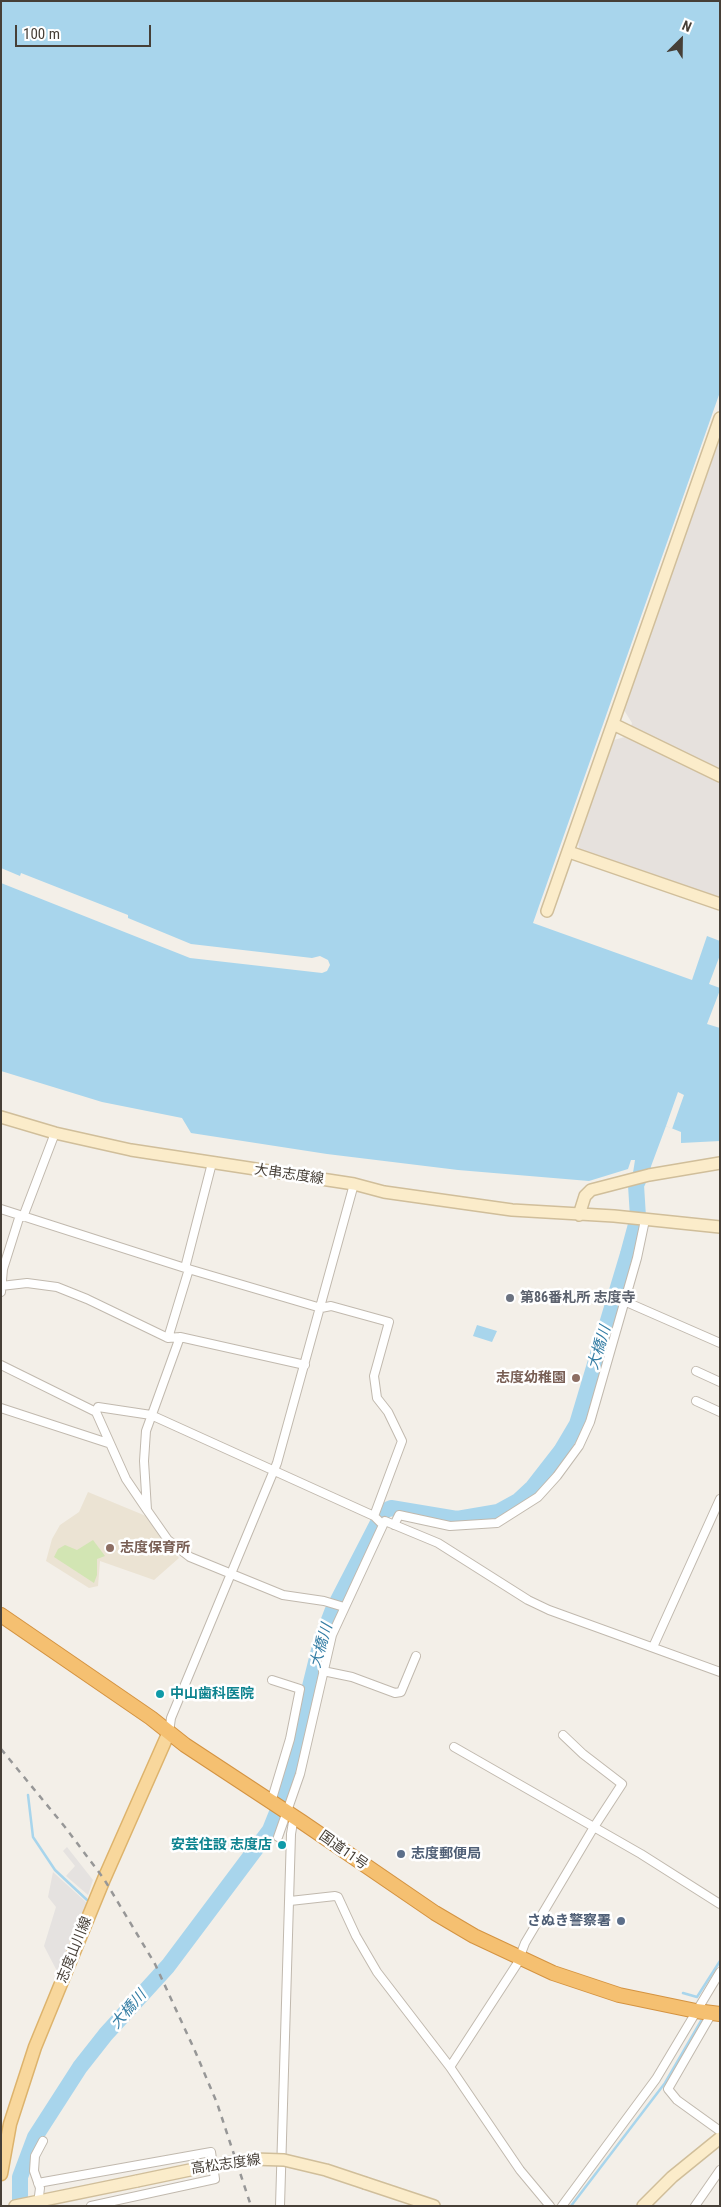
<!DOCTYPE html>
<html>
<head>
<meta charset="utf-8">
<style>
	body { margin:0 }
	#map { position:relative; width:721px; height:2207px; overflow:hidden; background:#f3efe8; font-family:"Roboto Condensed",sans-serif }
	canvas { display:block }
	.frame { position:absolute; inset:0; border:2px solid #463f37; pointer-events:none }
	.north { position:absolute; left:656px; top:15px; width:50px; height:50px; -webkit-text-stroke:4px #fff; paint-order:stroke; rotate:23deg; font-size:14px; font-weight:700; line-height:20px; text-align:center; color:#463f37 }
	.north::after { content:''; display:block; margin:auto; width:18px; height:22px; background:#463f37; clip-path:polygon(50% 0,100% 100%,50% 72%,0 100%) }
	.scale { position:absolute; left:15px; top:25px; width:136px; height:22px; box-sizing:border-box; border:2px solid #463f37; border-top:0; padding-left:6px; font-size:15px; line-height:18px; white-space:nowrap; color:#463f37; -webkit-text-stroke:4px #fff; paint-order:stroke }
</style>
</head>
<body>
<div id="map">
<canvas width="721" height="2207"></canvas>
<div class="frame"></div>
<div class="north">N</div>
<div class="scale">100 m</div>
</div>
<script>
const ctx = document.querySelector('canvas').getContext('2d');
ctx.lineJoin = 'round';
function fillPath(path, color) { ctx.fillStyle = color; ctx.fill(path, 'evenodd'); }
const shape = rows => new Path2D(rows.map(r => 'M' + r).join(''));
function stroke(path, color, width, dash) { ctx.strokeStyle = color; ctx.lineWidth = width; ctx.lineCap = dash ? 'butt' : 'round'; ctx.setLineDash(dash || []); ctx.stroke(path); }
function label(font, color, halo, rows, align = 'center') {
  ctx.font = font + ' "Roboto Condensed","Noto Sans JP",sans-serif'; ctx.lineWidth = 5; ctx.setLineDash([]); ctx.textBaseline = 'middle'; ctx.strokeStyle = halo; ctx.fillStyle = color; for (const [text, x, y, turn = 0] of rows) {
    ctx.save(); ctx.translate(x, y); ctx.rotate((+turn || 0) * Math.PI / 180); ctx.textAlign = isNaN(turn) ? turn : align; if (halo) ctx.strokeText(text, 0, 0); ctx.fillText(text, 0, 0); ctx.restore();
  }
}
const industrial = shape([
	[720,438,720,898,579,849,578,840,614,740,628,736,632,723,624,710]
]);
const education = shape([
	[88,1492,146,1516,179,1558,154,1580,100,1561,98,1586,89,1588,46,1561,52,1539,60,1525,79,1512]
]);
const green = shape([
	[93,1540,105,1556,97,1559,97,1575,94,1583,54,1557,58,1549,65,1545,77,1550]
]);
const parking = shape([
	[67,1847,93,1880,88,1895,66,1876,75,1866,63,1851],
	[53,1872,87,1903,59,1975,44,1946,56,1907,48,1897]
]);
const water = shape([
	[1,1,720,1,720,392,533,923,692,980,707,936,720,941,720,955,709,984,720,988,720,990,707,1024,720,1028,720,1141,681,1143,681,1132,666,1126,650,1169,633,1173,635,1160,631,1160,628,1169,589,1181,458,1170,327,1154,191,1133,182,1118,102,1102,1,1071],
	[477,1325,497,1331,492,1342,473,1336]
]);
const pier = shape([
	[1,868,20,876,21,873,128,915,128,918,191,944,312,958,320,956,328,960,330,965,327,971,322,973,190,958,1,883],
	[678,1092,684,1095,672,1129,666,1126]
]);
const stream = shape([
	[28,1795,33,1837,55,1870,87,1900],
	[683,1993,697,1997,720,1961],
	[571,2206,665,2083,701,2021]
]);
const river = shape([
	[20,2206,20,2177,35,2137,80,2067,106,2034,168,1966,270,1830,282,1800,322,1638,332,1612,384,1511,391,1508,457,1519,498,1512,518,1501,533,1487,561,1451,577,1424,628,1254,638,1217,636,1185,643,1170]
]);
const street = shape([
	[1,1209,185,1268,321,1308,331,1306,389,1322,374,1376,377,1398,388,1412,402,1441,374,1516],
	[23,1217,55,1133],
	[185,1268,212,1163],
	[1,1286,27,1283,57,1287,87,1299,168,1338,180,1337,146,1431,144,1461,147,1510,168,1540,190,1557,283,1595,324,1601,344,1607],
	[1,1292,3,1269,20,1215],
	[624,1301,720,1343],
	[180,1337,305,1365],
	[168,1338,189,1269],
	[1,1365,96,1412,98,1407,151,1415,374,1516,383,1525,385,1521,438,1543,528,1600,549,1610,720,1672],
	[696,1371,720,1382],
	[696,1401,720,1412],
	[1,1408,108,1443],
	[96,1412,126,1479,147,1510],
	[394,1525,399,1515,450,1526,497,1523,538,1497,557,1476,579,1446,590,1422,637,1258,645,1220],
	[653,1647,720,1499],
	[323,1671,352,1677,395,1693,401,1692,416,1656],
	[169,1732,171,1718,277,1463,354,1184],
	[454,1747,641,1854,720,1904],
	[271,1802,290,1739,300,1689,272,1680],
	[278,1837,300,1774,332,1635,383,1525],
	[290,1901,335,1896,338,1897,356,1936,377,1972,450,2067,520,2170,550,2206],
	[712,2013,668,2089,677,2100,720,2131],
	[450,2067,517,1964,525,1943,594,1827,622,1784,583,1754,563,1735],
	[38,2183,211,2152,215,2179,91,2206],
	[38,2204,40,2188,34,2171,35,2156,43,2141],
	[280,2206,291,1834,294,1816],
	[562,2206,656,2079,720,1972],
	[695,2206,720,2170]
]);
const secondary = shape([
	[613,724,720,776],
	[569,852,720,904],
	[547,911,720,418],
	[1,1117,55,1133,131,1150,354,1184,384,1192,512,1210,614,1216,720,1227],
	[579,1215,585,1196,591,1190,649,1175,720,1163],
	[365,2183,434,2206],
	[15,2206,137,2181],
	[643,2206,672,2177,720,2138]
]);
const primary = shape([
	[1,2174,10,2124,35,2047,104,1879,169,1732]
]);
const highway = shape([
	[1,1615,151,1718,185,1745,302,1822,435,1913,474,1936,553,1973,619,1995,696,2011,720,2014]
]);
const rail = shape([
	[1,1749,65,1827,104,1879,155,1964,195,2051,217,2103,251,2206]
]);
const secondaryBridge = shape([
	[137,2181,209,2166,253,2159,284,2160,326,2170,365,2183]
]);
const markers = [
	[510,1298,5,"#6b7280"],
	[576,1378,5,"#8d6e63"],
	[110,1548,5,"#8d6e63"],
	[160,1694,5,"#0f9aa8"],
	[282,1845,5,"#0f9aa8"],
	[401,1854,5,"#5c6f8a"],
	[621,1921,5,"#5c6f8a"]
];
const streetNames = [
	["大串志度線",289,1175,8],
	["国道11号",343,1851,35],
	["志度山川線",75,1950,-68],
	["高松志度線",226,2165,-8]
];
const worshipNames = [
	["第86番札所 志度寺",520,1298]
];
const educationNames = [
	["志度幼稚園",566,1378],
	["志度保育所",120,1548,"left"]
];
const cultureNames = [
	["中山歯科医院",170,1694],
	["安芸住設 志度店",272,1845,"right"]
];
const serviceNames = [
	["志度郵便局",411,1854],
	["さぬき警察署",611,1921,"right"]
];
const waterNames = [
	["大橋川",600,1348,-73],
	["大橋川",322,1646,-74],
	["大橋川",129,2010,-49]
];
fillPath(industrial, '#e6e1dd');
fillPath(education, '#ebe3d3');
fillPath(green, '#d2e5b3');
fillPath(parking, '#e5e2e0');
fillPath(water, '#a8d5ec');
fillPath(pier, '#f3efe8');
stroke(stream, '#a8d5ec', 2.5);
stroke(river, '#a8d5ec', 16);
stroke(street, '#c1b9ae', 10);
stroke(secondary, '#d0be9a', 14);
stroke(primary, '#ddb36c', 15);
stroke(highway, '#d49341', 16);
stroke(street, '#fff', 8);
stroke(secondary, '#fbecca', 11);
stroke(primary, '#f8d79c', 12);
stroke(highway, '#f5c071', 14);
stroke(rail, '#979797', 2.5, [6, 6]);
stroke(secondaryBridge, '#d0be9a', 14, []);
stroke(secondaryBridge, '#fbecca', 11);
for (const [x, y, r, color] of markers) { const dot = new Path2D(); dot.arc(x, y, r, 0, 2 * Math.PI); ctx.fillStyle = color; ctx.fill(dot); stroke(dot, '#fff', 2); }
label('14px', '#463f37', '#fff', streetNames);
label('bold 14px', '#5b616d', '#fff', worshipNames, 'left');
label('bold 14px', '#785e54', '#fff', educationNames, 'right');
label('bold 14px', '#0d838f', '#fff', cultureNames, 'left');
label('bold 14px', '#4e5e75', '#fff', serviceNames, 'left');
label('italic 15px', '#347da4', '#fff', waterNames);
</script>
</body>
</html>
